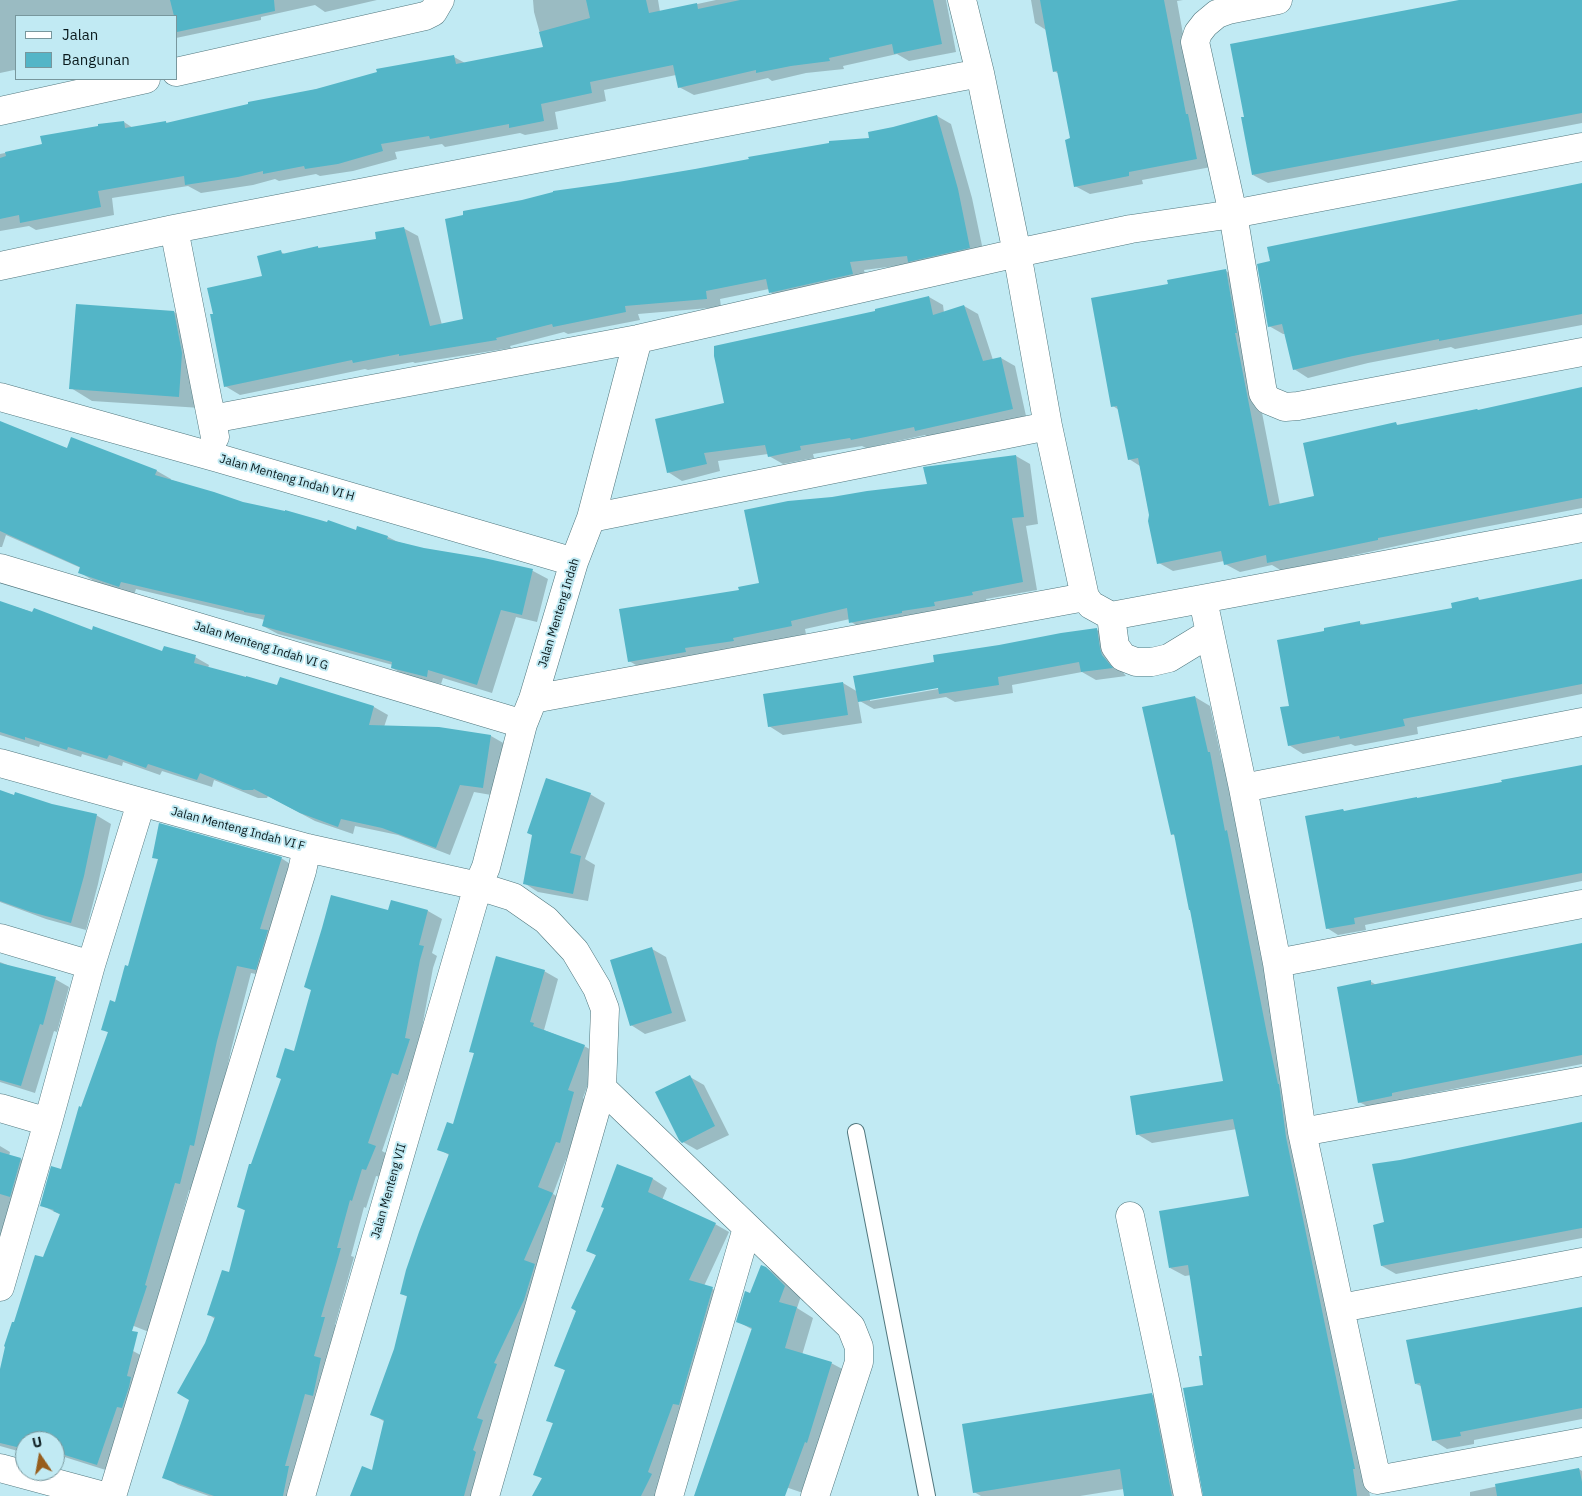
<!DOCTYPE html>
<html>
<head>
<meta charset="utf-8">
<style>
	body { margin:0 }
	#map { position:relative; width:1582px; height:1496px; overflow:hidden; background:#c1eaf3; font-family:"IBM Plex Sans",sans-serif }
	canvas { display:block }
	.legend { position:absolute; left:15px; top:15px; width:162px; height:65px; box-sizing:border-box; background:#c1eaf3; border:1px solid #78979d; margin:0; padding:6px 9px; list-style:none; font-size:15px; color:#0a1a1d }
	.legend li { display:flex; align-items:center; gap:10px; height:25px }
	.legend b { width:25px; border:1px solid #78979d }
	.north { position:absolute; left:15px; top:1431px; width:50px; height:50px; box-sizing:border-box; background:#c1eaf3; border:1px solid #78979d; border-radius:50%; rotate:348deg; font-size:14px; font-weight:700; line-height:20px; text-align:center; color:#0a1a1d }
	.north::after { content:''; display:block; margin:auto; width:18px; height:22px; background:#975d1c; clip-path:polygon(50% 0,100% 100%,50% 72%,0 100%) }
</style>
</head>
<body>
<div id="map">
<canvas width="1582" height="1496"></canvas>
<ul class="legend">
<li><b style="height:6px;background:#fff"></b>Jalan</li>
<li><b style="height:14px;background:#53b5c7"></b>Bangunan</li>
</ul>
<div class="north">U</div>
</div>
<script>
const ctx = document.querySelector('canvas').getContext('2d');
ctx.lineJoin = 'round';
function fillPath(path, color) { ctx.fillStyle = color; ctx.fill(path, 'evenodd'); }
const shape = rows => new Path2D(rows.map(r => 'M' + r).join(''));
function stroke(path, color, width, dash) { ctx.strokeStyle = color; ctx.lineWidth = width; ctx.lineCap = dash ? 'butt' : 'round'; ctx.setLineDash(dash || []); ctx.stroke(path); }
function label(font, color, halo, rows, align = 'center') {
  ctx.font = font + ' "IBM Plex Sans",sans-serif'; ctx.lineWidth = 4; ctx.setLineDash([]); ctx.textBaseline = 'middle'; ctx.strokeStyle = halo; ctx.fillStyle = color; for (const [text, x, y, turn = 0] of rows) {
    ctx.save(); ctx.translate(x, y); ctx.rotate((+turn || 0) * Math.PI / 180); ctx.textAlign = isNaN(turn) ? turn : align; if (halo) ctx.strokeText(text, 0, 0); ctx.fillText(text, 0, 0); ctx.restore();
  }
}
const shadow = shape([
	[0,0,377,0,325,12,315,5,261,17,261,20,176,38,176,16,16,16,16,71,14,70,0,73],
	[533,0,658,0,660,12,716,0,946,0,956,52,909,61,897,54,843,66,844,69,806,73,772,81,768,78,694,95,679,87,676,75,604,90,606,101,555,112,558,129,525,135,520,133,445,147,442,144,395,152,397,159,353,171,320,176,316,174,279,181,275,179,253,185,201,193,188,186,112,198,114,215,36,230,29,226,0,231,0,154,43,145,124,122,133,128,166,122,168,124,454,57,465,63,544,48,534,12],
	[1031,0,1183,0,1177,1,1199,122,1211,167,1142,180,1143,184,1090,194,1075,186,1072,139,1059,74,1054,71,1046,30,1035,23],
	[1467,0,1582,0,1582,123,1268,183,1253,175],
	[937,116,951,124,972,198,984,255,864,270,867,282,784,301,770,292,769,289,720,299,721,307,638,314,640,320,568,334,564,332,510,346,511,348,415,363,413,362,368,370,365,369,240,395,225,386,263,277,281,252,286,255,318,247,320,249,377,240,403,228,418,236,442,325,464,320,618,183,871,139],
	[1582,184,1582,325,1455,349,1451,347,1368,363,1308,378,1294,369,1286,334,1283,334,1269,326],
	[1226,271,1240,279,1248,341,1280,505,1316,496,1396,424,1399,426,1479,411,1582,388,1582,508,1474,529,1282,571,1272,565,1240,572,1225,564,1224,561,1173,571,1159,563,1140,466,1129,459,1119,410,1113,406,1169,285],
	[929,297,943,305,944,313,964,306,978,314,993,360,1001,358,1015,366,1026,416,930,438,925,435,866,448,862,446,813,454,814,458,783,464,769,456,768,454,718,461,720,471,682,481,668,472,726,404,877,312],
	[174,312,196,325,201,408,92,401,71,388],
	[0,422,68,450,72,439,157,471,171,479,171,480,243,503,356,532,358,528,388,537,398,542,424,549,484,559,533,571,548,579,537,622,516,617,492,693,443,678,441,684,407,676,392,668,393,665,278,634,263,626,265,620,257,618,136,589,134,595,94,581,79,572,81,568,6,535,2,547,0,547],
	[1016,456,1030,464,1038,524,1026,526,1037,590,986,599,987,603,865,630,851,622,850,619,805,629,806,634,643,669,629,661,740,591,760,584,928,485],
	[1582,580,1582,694,1417,727,1418,734,1355,746,1351,744,1303,754,1289,745,1290,707,1326,632,1360,623,1365,626,1453,609,1478,599,1482,601],
	[0,602,163,653,195,657,209,665,208,668,278,687,374,707,388,715,384,727,491,736,505,744,497,796,474,792,450,855,398,835,355,826,353,834,315,821,268,796,267,798,258,798,214,780,212,787,162,771,160,775,123,762,122,766,82,754,81,757,40,744,39,747,0,735],
	[1097,630,1111,638,1116,664,1126,676,1096,680,1082,672,1012,685,1013,693,955,702,946,697,874,709,858,700,862,723,783,735,769,726,843,683,858,692,935,663],
	[944,686,944,688,870,701,870,698],
	[1195,697,1210,706,1222,761,1224,762,1370,1496,1224,1496,1205,1386,1203,1357,1191,1275,1185,1276,1170,1268,1251,1197,1237,1129,1152,1143,1137,1134,1224,1082,1176,836,1172,834,1144,708],
	[1582,766,1582,881,1365,925,1366,930,1338,935,1327,928,1346,812,1419,799],
	[0,791,51,806,96,815,111,824,98,884,86,930,46,919,0,902],
	[590,794,605,803,585,859,595,865,588,901,538,892,524,883],
	[154,857,281,858,295,867,270,977,251,973,231,1050,209,1153,194,1191,189,1190,149,1332,43,1290,44,1259,61,1215,41,1205,62,1171,82,1108,109,1033,103,1029,116,1003,129,967,159,860],
	[392,901,428,911,442,919,432,953,437,956,433,968,412,1082,406,1080,382,1151,389,1155,381,1177,376,1176,366,1208,364,1207,351,1256,354,1257,335,1325,338,1327,298,1496,209,1496,178,1485,164,1477,191,1399,206,1343,215,1319,208,1314,230,1274,246,1211,238,1207,252,1166,295,1052,389,911],
	[1582,944,1582,1064,1402,1099,1403,1102,1371,1108,1359,1102,1370,981,1376,985],
	[652,949,666,957,686,1021,645,1034,631,1025],
	[0,962,15,968,55,979,69,987,57,1032,54,1031,35,1093,0,1082],
	[544,971,558,979,544,1030,584,1046,599,1054,583,1098,588,1101,553,1194,567,1202,481,1496,352,1496,373,1472,385,1422,372,1414,396,1349,408,1297,402,1294,449,1155,439,1149,454,1125,475,1054,471,1051],
	[690,1077,704,1085,729,1135,697,1150,683,1142],
	[1582,1123,1582,1238,1396,1274,1382,1266,1385,1223,1400,1161],
	[0,1146,10,1152,9,1156,21,1159,35,1168,0,1246],
	[618,1166,653,1179,667,1188,662,1200,715,1224,729,1232,704,1286,713,1289,727,1297,659,1496,534,1496,543,1479,535,1474,554,1424,547,1420,566,1371,556,1365,597,1256,588,1250,606,1208],
	[766,1268,783,1278,801,1296,797,1308,813,1318,802,1355,831,1363,848,1372,806,1494,768,1481,763,1496,696,1496,753,1330,737,1321],
	[1582,1309,1582,1419,1474,1440,1474,1444,1447,1449,1433,1440,1423,1387,1416,1384],
	[16,1320,133,1351,148,1359,112,1472,55,1454,55,1441,25,1441,25,1453,0,1446,0,1373],
	[1151,1394,1180,1411,1184,1496,1126,1496,1124,1489,1080,1496,981,1496,974,1492],
	[1579,1469,1582,1471,1582,1496,1470,1496,1470,1492]
]);
const building = shape([
	[170,0,274,0,275,11,177,32,176,16,174,16],
	[586,0,646,0,649,13,697,3,698,9,740,0,933,0,942,44,894,54,892,44,829,58,830,61,791,66,756,73,756,70,678,88,673,65,590,82,592,93,541,104,544,121,509,128,509,124,430,139,429,136,381,144,383,151,338,164,305,169,304,166,263,174,263,171,238,177,185,185,184,176,98,191,101,207,20,223,19,215,0,219,0,158,6,156,5,152,42,144,40,136,98,126,98,124,124,121,125,128,166,121,166,123,248,104,248,102,316,89,377,72,376,69,454,55,456,64,543,47,539,32,590,18],
	[1040,0,1164,0,1186,114,1188,114,1197,159,1129,172,1129,176,1074,187,1065,140,1070,138,1057,71,1053,72],
	[1459,0,1582,0,1582,113,1252,175,1241,117,1244,117,1230,44],
	[937,115,958,189,970,248,908,262,907,256,850,262,853,274,769,293,766,279,706,291,707,299,625,306,626,312,553,327,552,324,496,338,497,340,399,356,399,354,353,363,352,360,224,387,210,314,213,314,207,288,262,276,257,256,281,250,282,254,318,246,318,248,376,239,375,232,404,227,430,326,463,319,445,219,463,215,463,211,522,200,553,192,553,191,618,182,695,169,749,159,748,157,829,143,829,141,869,138,868,132,893,127],
	[1582,183,1582,314,1439,341,1439,339,1353,356,1293,370,1282,324,1268,327,1257,264,1270,261,1267,247],
	[1226,269,1237,333,1235,333,1269,506,1314,496,1303,443,1396,422,1397,425,1477,409,1478,410,1582,387,1582,498,1378,538,1378,540,1267,563,1266,555,1224,565,1221,551,1157,564,1148,521,1149,515,1138,458,1128,460,1117,406,1111,407,1091,298,1168,284,1167,280],
	[929,296,933,315,964,305,983,361,1001,357,1013,409,915,431,914,427,851,440,850,438,800,446,801,450,768,457,765,445,704,453,707,464,667,473,655,419,724,403,714,356,714,346,875,311,875,309],
	[76,304,174,311,182,353,179,397,69,389],
	[0,421,67,448,71,437,157,470,155,475,214,492,243,502,285,511,285,510,327,522,328,520,356,530,357,526,388,536,387,539,424,548,484,558,533,569,522,615,501,610,477,685,428,670,427,677,391,668,392,662,262,626,265,615,244,612,244,611,121,582,119,587,78,573,80,567,0,531],
	[1016,455,1024,517,1012,518,1023,582,972,592,973,595,934,602,935,606,902,611,902,613,849,623,847,608,791,621,792,626,733,638,734,641,685,648,686,652,628,662,619,609,739,590,738,587,759,583,744,510,788,501,832,497,867,491,927,484,923,467],
	[1582,579,1582,684,1403,719,1405,726,1340,739,1339,736,1288,746,1280,707,1289,706,1277,640,1324,631,1324,628,1360,621,1360,625,1452,608,1451,603,1478,597,1479,600],
	[0,601,32,612,34,608,92,630,93,626,162,651,164,646,196,655,194,663,246,677,246,676,277,685,280,677,374,706,369,725,439,727,491,735,483,788,460,785,436,848,382,828,341,819,338,827,300,813,254,789,253,790,243,790,200,773,197,780,148,764,146,768,109,755,107,759,68,747,67,750,25,737,25,740,0,732],
	[1097,628,1100,648,1102,655,1113,668,1081,672,1079,662,998,677,999,685,939,694,938,688,858,702,853,676,934,662,933,655,999,645,1061,633],
	[843,682,848,715,768,727,763,694],
	[1195,696,1208,752,1210,752,1225,831,1227,830,1267,1034,1278,1084,1279,1084,1286,1137,1355,1469,1353,1469,1357,1496,1203,1496,1183,1388,1203,1385,1199,1356,1202,1356,1188,1265,1169,1268,1159,1211,1249,1196,1233,1119,1136,1135,1130,1096,1223,1081,1190,910,1189,910,1174,834,1171,835,1142,707],
	[1582,765,1582,873,1354,918,1355,924,1326,929,1305,816,1343,809,1344,811,1417,797,1417,798,1502,782,1501,780],
	[546,778,591,793,570,853,581,856,573,894,523,884,532,835,527,833],
	[0,790,14,795,15,792,52,804,97,814,84,876,71,923,31,912,0,901],
	[159,823,282,857,260,929,268,930,256,970,237,966,217,1041,194,1146,190,1145,180,1184,175,1183,145,1285,147,1286,132,1331,138,1332,127,1376,131,1377,129,1387,122,1408,117,1407,97,1465,55,1452,55,1441,25,1441,25,1449,0,1443,0,1369,5,1347,4,1346,12,1322,14,1322,35,1255,43,1257,60,1214,53,1211,54,1210,40,1206,51,1166,61,1169,79,1106,81,1107,108,1032,101,1030,110,1000,115,1002,125,965,128,966,158,859,152,858],
	[331,895,388,910,391,900,428,910,419,945,424,946,420,960,405,1038,410,1039,398,1075,392,1073,368,1143,376,1146,366,1170,362,1169,352,1201,350,1200,337,1248,341,1248,321,1317,325,1317,314,1356,321,1358,313,1396,305,1394,285,1466,289,1466,283,1496,214,1496,162,1478,189,1400,177,1393,205,1343,215,1317,207,1315,222,1270,229,1272,245,1210,237,1207,249,1164,251,1164,281,1079,276,1077,285,1048,294,1051,311,990,304,987,322,928],
	[1582,943,1582,1055,1411,1089,1392,1093,1392,1096,1358,1103,1337,987,1371,980,1371,985],
	[652,947,672,1013,630,1026,610,960],
	[496,956,545,970,530,1022,534,1023,533,1026,585,1045,568,1090,574,1092,560,1143,556,1142,538,1187,553,1193,524,1260,535,1264,524,1300,494,1363,497,1364,477,1418,483,1420,473,1450,476,1452,464,1496,350,1496,362,1466,372,1470,384,1420,370,1415,394,1349,407,1296,400,1294,406,1270,419,1232,449,1154,437,1150,447,1122,453,1124,474,1053,469,1052],
	[0,963,56,977,43,1025,40,1024,21,1086,0,1080],
	[690,1075,715,1126,682,1143,679,1140,655,1092],
	[1582,1122,1582,1228,1381,1266,1373,1225,1384,1222,1372,1164,1400,1160],
	[0,1152,21,1158,10,1197,0,1194],
	[617,1164,653,1178,648,1192,716,1223,689,1280,713,1287,679,1405,673,1404,648,1472,652,1474,641,1496,532,1496,542,1478,533,1475,553,1423,546,1421,565,1370,554,1366,576,1311,571,1308,596,1255,586,1251,604,1208,601,1207],
	[761,1265,766,1267,785,1286,779,1302,797,1307,785,1348,832,1362,807,1443,805,1442,785,1496,694,1496,752,1328,736,1322,745,1291,750,1293],
	[1582,1307,1582,1408,1460,1432,1461,1436,1432,1441,1420,1383,1415,1384,1406,1340],
	[1152,1393,1172,1496,1124,1496,1120,1469,973,1493,962,1424],
	[1579,1468,1582,1482,1582,1496,1497,1496,1495,1484]
]);
const service = shape([
	[856,1132,927,1496]
]);
const minor = shape([
	[962,0,980,73,1017,253,1048,426,1085,597,1091,605,1111,616,1582,528],
	[1278,0,1228,10,1217,14,1205,24,1198,33,1195,42,1233,214,1263,393,1268,400,1285,407,1298,406,1582,352],
	[176,72,425,16,433,12,440,0],
	[0,111,146,79],
	[174,229,215,437],
	[0,266,174,229,980,73],
	[0,397,218,458,574,562],
	[212,419,638,339,1017,253,1131,229,1233,214,1582,147],
	[591,518,1048,426],
	[0,568,523,724],
	[1203,600,1243,788,1277,963,1302,1132,1377,1480,1582,1442],
	[1111,616,1115,646,1123,657,1136,662,1152,662,1169,658,1210,633],
	[533,699,1085,597],
	[0,763,307,848,478,886,513,897,546,920,575,951,597,988,605,1009,602,1088,485,1496],
	[1243,788,1582,722],
	[0,938,91,965],
	[1277,963,1582,904],
	[602,1088,851,1327,859,1347,859,1362,815,1496],
	[0,1108,48,1122],
	[1302,1132,1582,1081],
	[1130,1216,1165,1380,1188,1496],
	[0,1287,48,1122,91,965,141,803],
	[1341,1308,1582,1262],
	[0,1468,104,1496],
	[112,1496,302,871,307,848],
	[301,1496,478,886,486,867,523,724,533,699,574,562,591,518,638,339],
	[669,1496,747,1228]
]);
const streetNames = [
	["Jalan Menteng Indah VI H",287,478,16],
	["Jalan Menteng Indah",559,613,-73],
	["Jalan Menteng Indah VI G",261,646,17],
	["Jalan Menteng Indah VI F",238,829,15],
	["Jalan Menteng VII",389,1191,-74]
];
fillPath(shadow, '#0003');
fillPath(building, '#53b5c7');
stroke(service, '#51777e', 18);
stroke(minor, '#51777e', 29);
stroke(service, '#fff', 16);
stroke(minor, '#fff', 28);
label('12px', '#0a1a1d', '#c1eaf3', streetNames);
</script>
</body>
</html>
